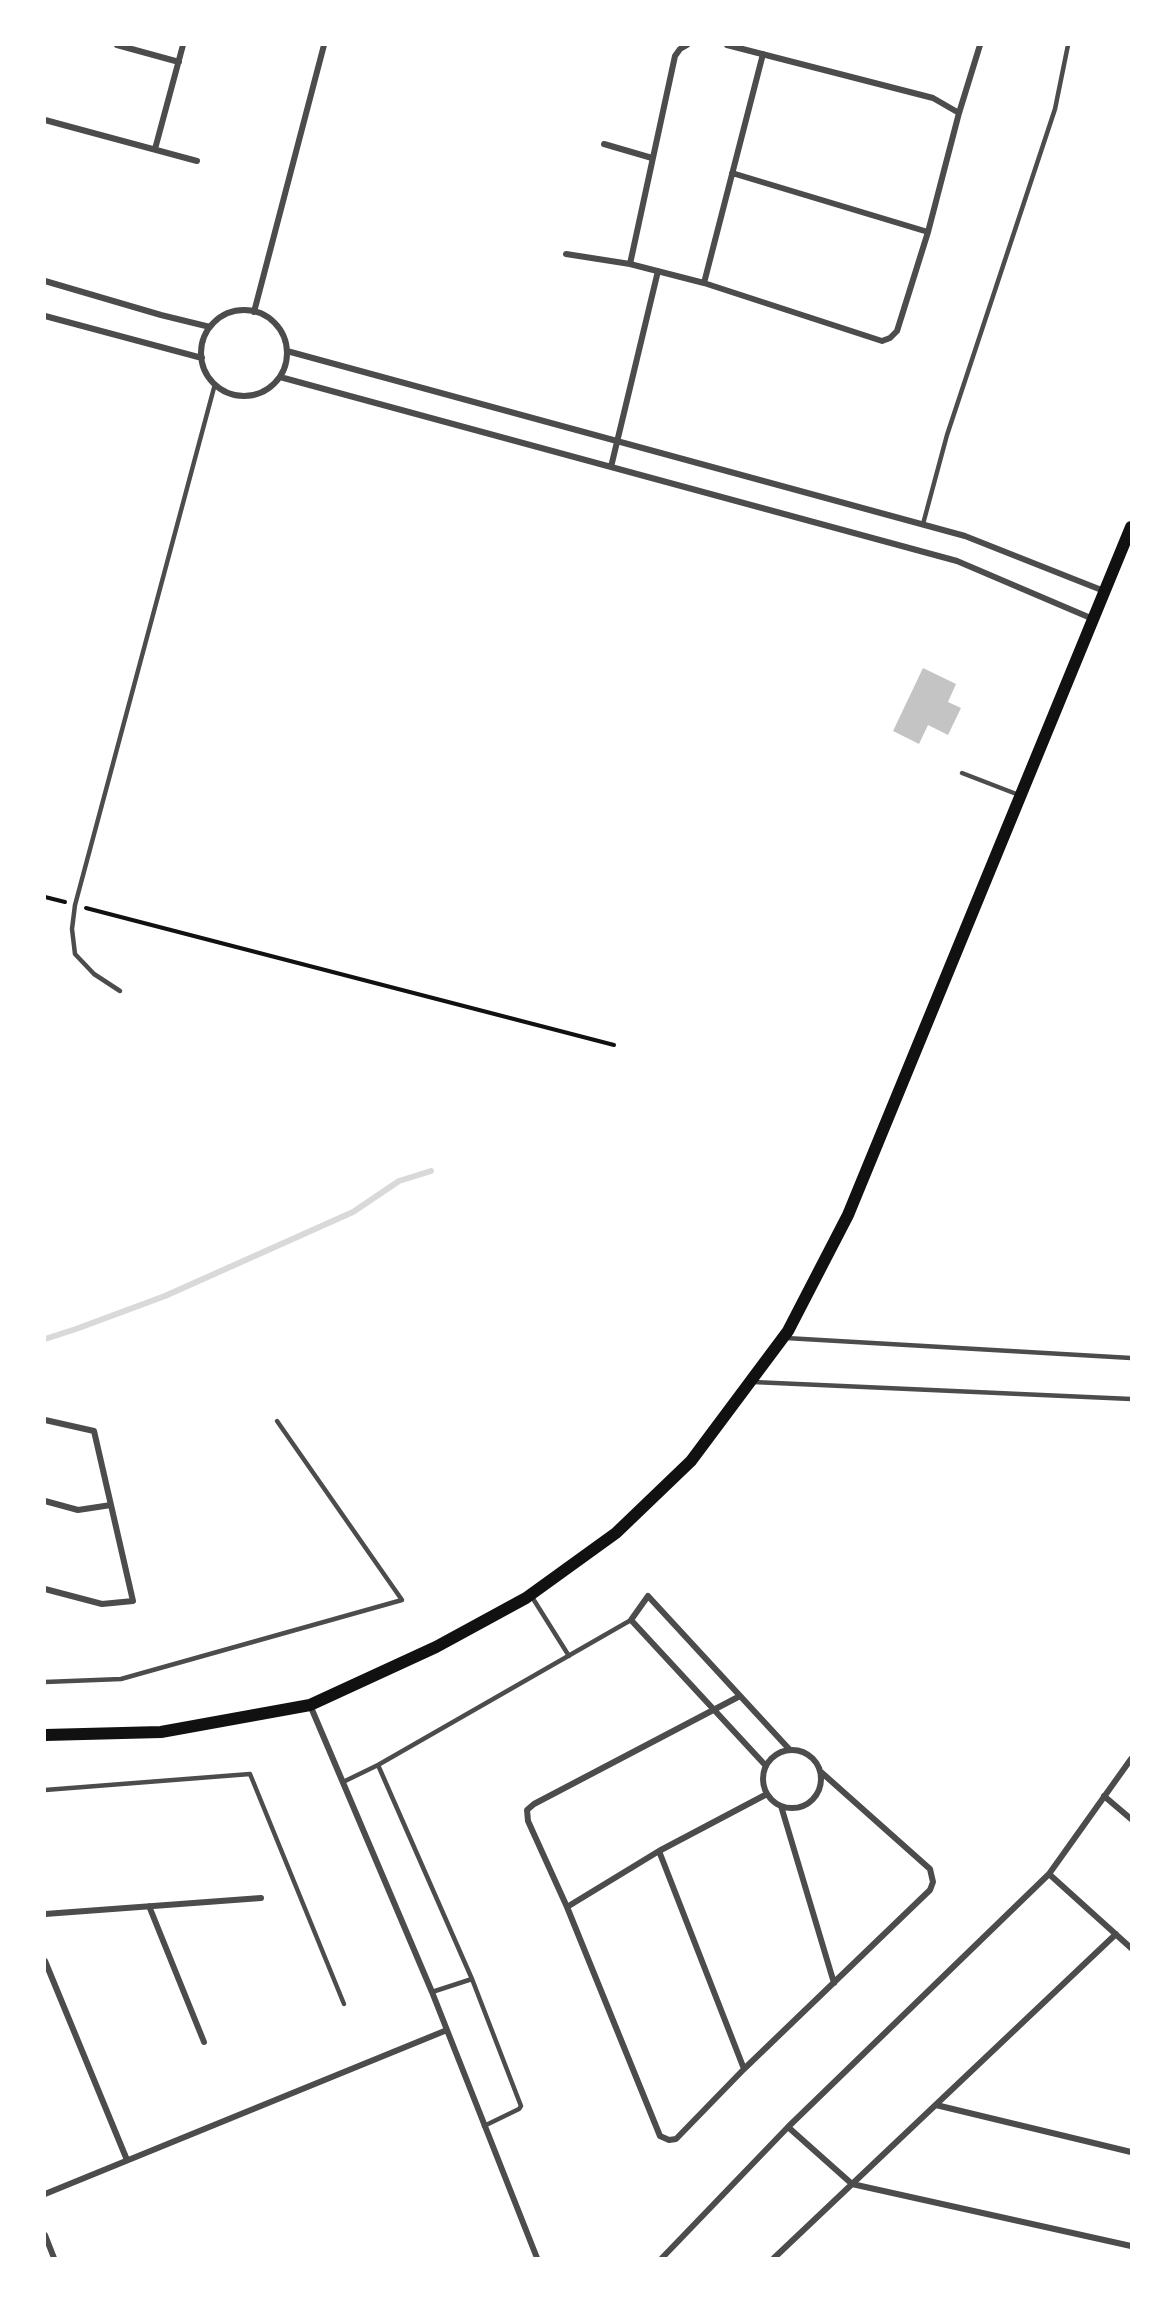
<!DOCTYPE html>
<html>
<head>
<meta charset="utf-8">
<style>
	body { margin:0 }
	#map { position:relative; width:1176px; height:2303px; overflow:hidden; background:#fff; font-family:Helvetica,sans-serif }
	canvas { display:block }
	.frame { position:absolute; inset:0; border:46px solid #fff; pointer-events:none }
</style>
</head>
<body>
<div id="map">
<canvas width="1176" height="2303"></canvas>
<div class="frame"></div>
</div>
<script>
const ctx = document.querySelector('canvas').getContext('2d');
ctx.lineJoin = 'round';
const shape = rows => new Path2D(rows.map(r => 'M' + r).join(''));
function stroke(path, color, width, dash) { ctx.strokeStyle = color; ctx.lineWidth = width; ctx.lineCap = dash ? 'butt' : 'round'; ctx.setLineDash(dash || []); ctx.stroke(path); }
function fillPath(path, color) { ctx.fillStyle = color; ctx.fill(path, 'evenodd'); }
const stream = shape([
	[45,1339,76,1329,165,1296,353,1212,399,1181,431,1171]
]);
const building = shape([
	[923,668,956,684,948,702,961,708,948,735,928,725,919,744,893,731]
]);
const path = shape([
	[45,897,65,902],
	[86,908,614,1045]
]);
const service = shape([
	[923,524,947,435,1055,109,1068,45],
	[962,773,1019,795],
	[120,991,94,974,75,954,72,929,75,905,215,384],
	[786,1338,1131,1358],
	[753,1382,1131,1399],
	[532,1597,569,1656],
	[45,1682,121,1679,402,1600,277,1421],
	[343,1782,378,1765],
	[45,1790,250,1774,344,2004],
	[432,1992,472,1979],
	[484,2126,519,2109,521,2106,472,1979,378,1765,631,1620]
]);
const minor = shape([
	[117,45,179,62],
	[687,45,680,49,675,56,630,264,704,283,763,54],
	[727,45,933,98,959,113],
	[45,120,197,161],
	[604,144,652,158],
	[155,149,183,45],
	[732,173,928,232],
	[566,254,630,264],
	[45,281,161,315,210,327],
	[704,283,882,341,890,338,897,331,928,232,959,113,980,45],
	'201 353a43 43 0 1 1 86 0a43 43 0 1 1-86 0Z',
	[254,312,324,45],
	[45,316,202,358],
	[287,351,965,536,1104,591],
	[280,377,957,561,1093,619],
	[611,467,658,271],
	[45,1420,94,1431,133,1601,102,1604,45,1589],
	[45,1501,78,1510,111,1505],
	[740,1696,534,1804,527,1810,528,1821,567,1907,660,2136,669,2140,676,2139,744,2069,930,1890,933,1882,930,1869,821,1772],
	[310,1705,432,1992,537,2258],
	'763 1779a29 29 0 1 1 58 0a29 29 0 1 1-58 0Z',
	[766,1766,631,1620,648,1596,790,1750],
	[1104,1796,1131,1819],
	[781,1806,834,1983],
	[659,1851,744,2069],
	[1049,1874,1131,1948],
	[149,1906,204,2042],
	[567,1907,659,1851,767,1794],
	[45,1914,261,1898],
	[45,1961,127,2160],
	[936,2105,1131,2152],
	[788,2127,852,2184,1131,2246],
	[45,2194,447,2030],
	[45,2235,54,2258],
	[662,2258,788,2127,1049,1874,1131,1759],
	[774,2258,1116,1934]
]);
const secondary = shape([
	[45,1735,161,1732,310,1705,436,1647,526,1598,616,1533,691,1461,788,1331,848,1215,1131,527]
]);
stroke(stream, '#d9d9d9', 6);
fillPath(building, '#c4c4c4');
stroke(path, '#111', 4);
stroke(service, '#4c4c4c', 4.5);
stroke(minor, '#4c4c4c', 6);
stroke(secondary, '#111', 12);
</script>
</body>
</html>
